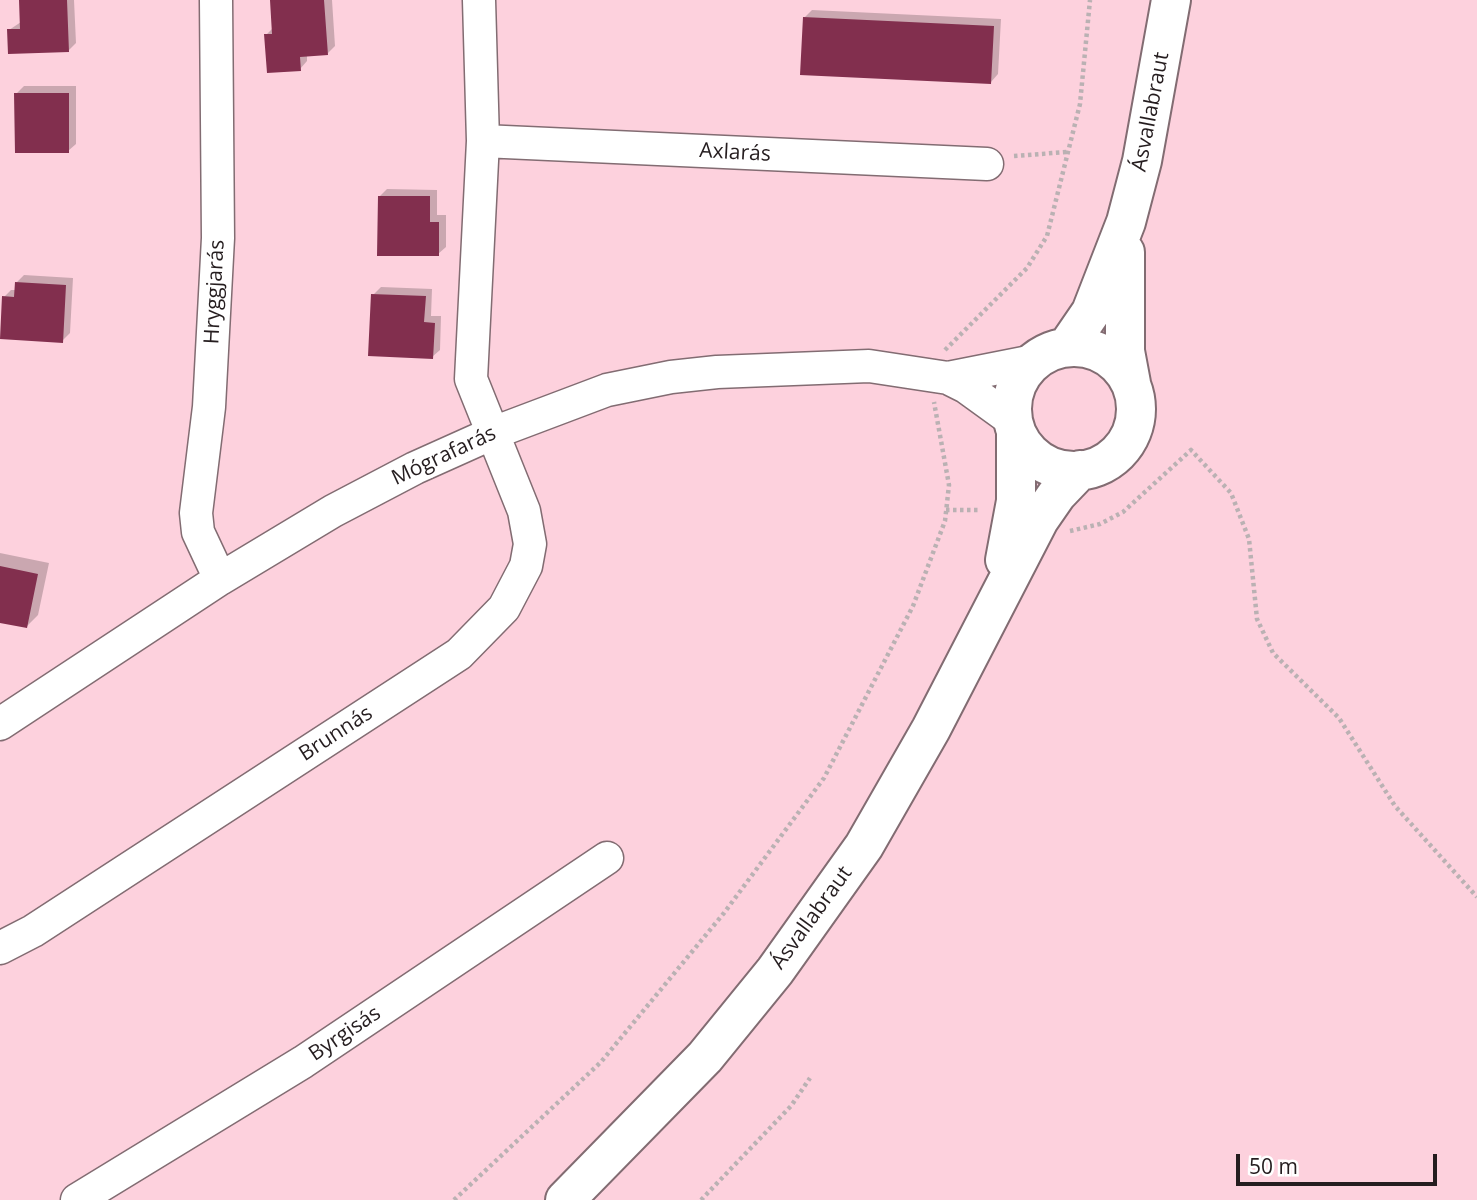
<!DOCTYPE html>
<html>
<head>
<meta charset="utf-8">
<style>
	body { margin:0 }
	#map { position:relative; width:1477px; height:1200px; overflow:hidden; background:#fff5f7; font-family:"Open Sans",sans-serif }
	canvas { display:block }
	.scale { position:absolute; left:1236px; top:1154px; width:201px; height:32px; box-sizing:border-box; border:4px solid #251d1f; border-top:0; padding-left:9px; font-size:21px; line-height:24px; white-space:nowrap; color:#251d1f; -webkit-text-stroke:5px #fff; paint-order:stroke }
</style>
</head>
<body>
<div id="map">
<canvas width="1477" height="1200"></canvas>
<div class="scale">50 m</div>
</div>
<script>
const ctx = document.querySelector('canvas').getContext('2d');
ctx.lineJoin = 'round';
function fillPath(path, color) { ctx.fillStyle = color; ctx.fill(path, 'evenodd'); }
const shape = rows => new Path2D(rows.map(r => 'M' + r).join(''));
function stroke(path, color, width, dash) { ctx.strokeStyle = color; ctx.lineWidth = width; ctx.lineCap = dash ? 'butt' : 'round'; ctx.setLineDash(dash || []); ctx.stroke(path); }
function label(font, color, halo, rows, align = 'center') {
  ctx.font = font + ' "Open Sans",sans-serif'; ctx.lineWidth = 7; ctx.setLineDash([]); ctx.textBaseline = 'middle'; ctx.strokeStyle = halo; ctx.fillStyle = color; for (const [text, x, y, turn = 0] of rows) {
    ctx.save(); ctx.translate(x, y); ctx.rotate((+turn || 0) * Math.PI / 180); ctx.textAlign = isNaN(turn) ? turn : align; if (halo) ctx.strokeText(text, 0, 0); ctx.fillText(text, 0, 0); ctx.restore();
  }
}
const green = shape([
	[0,0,1477,0,1477,1200,0,1200]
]);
const shadow = shape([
	[21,0,74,0,76,43,68,51,9,30,21,22],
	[272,0,332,0,335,46,327,54,307,55,307,61,300,69,266,35,274,27],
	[812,10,1001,19,998,74,991,82,804,18],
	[24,86,76,86,76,144,68,151,16,94],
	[387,189,437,190,437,215,446,215,446,247,438,254,379,197],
	[24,275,73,278,70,333,62,341,4,297,11,290,16,290,17,282],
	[381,287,432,289,431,316,441,316,440,350,432,357,373,295],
	[0,553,49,563,38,615,27,626,0,621]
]);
const building = shape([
	[19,0,67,0,69,52,8,54,7,29,20,29],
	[270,0,324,0,328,55,300,57,301,71,267,73,264,34,272,34],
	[803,17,994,26,991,84,800,75],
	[14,93,69,93,69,153,15,153],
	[378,196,430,196,430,222,439,222,439,256,377,256],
	[15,282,66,285,63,343,0,339,2,296,14,297],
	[371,294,426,296,424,322,435,323,433,359,368,356],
	[0,566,38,574,27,628,0,623]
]);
const path = shape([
	[1014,156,1067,152],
	[945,350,1027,268,1047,236,1080,104,1090,0],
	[946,510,981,510],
	[1070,531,1100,524,1123,512,1191,450,1231,493,1249,539,1257,619,1273,653,1339,718,1395,806,1477,897],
	[454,1200,601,1062,724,913,824,778,913,606,945,521,949,485,934,402],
	[701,1200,791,1106,810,1078]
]);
const street = shape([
	[216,0,218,238,209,407,196,513,198,532,220,579],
	[483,141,987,164],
	[948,378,1034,361],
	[0,724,220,579,333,511,415,468,493,433,607,390,671,377,717,372,869,366,948,378,966,387,1013,421],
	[0,948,33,931,459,654,504,608,526,566,530,544,524,511,471,379,483,141,479,0],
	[77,1200,303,1062,607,858]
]);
const secondary = shape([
	[1125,252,1125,351,1131,383],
	[1067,347,1091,312,1126,222,1142,161,1171,0],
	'1012 409a62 62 0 1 1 124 0a62 62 0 1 1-124 0Z',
	[1005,560,1016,501,1016,431],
	[565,1200,705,1057,775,971,864,846,931,729,1039,520,1057,494,1080,470]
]);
const streetNames = [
	["Ásvallabraut",1151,112,-79],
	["Axlarás",735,153,3],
	["Hryggjarás",215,292,-87],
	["Mógrafarás",444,456,-25],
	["Brunnás",336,734,-33],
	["Ásvallabraut",812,918,-54],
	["Byrgisás",345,1034,-34]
];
fillPath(green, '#fdd1dd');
fillPath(shadow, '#0003');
fillPath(building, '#822f4e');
stroke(street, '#826c72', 35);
stroke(secondary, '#826c72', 42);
stroke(path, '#bab1b3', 4.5, [3.5, 3.5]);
stroke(street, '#fff', 32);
stroke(secondary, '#fff', 38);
label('21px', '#251d1f', '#fff', streetNames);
</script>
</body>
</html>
